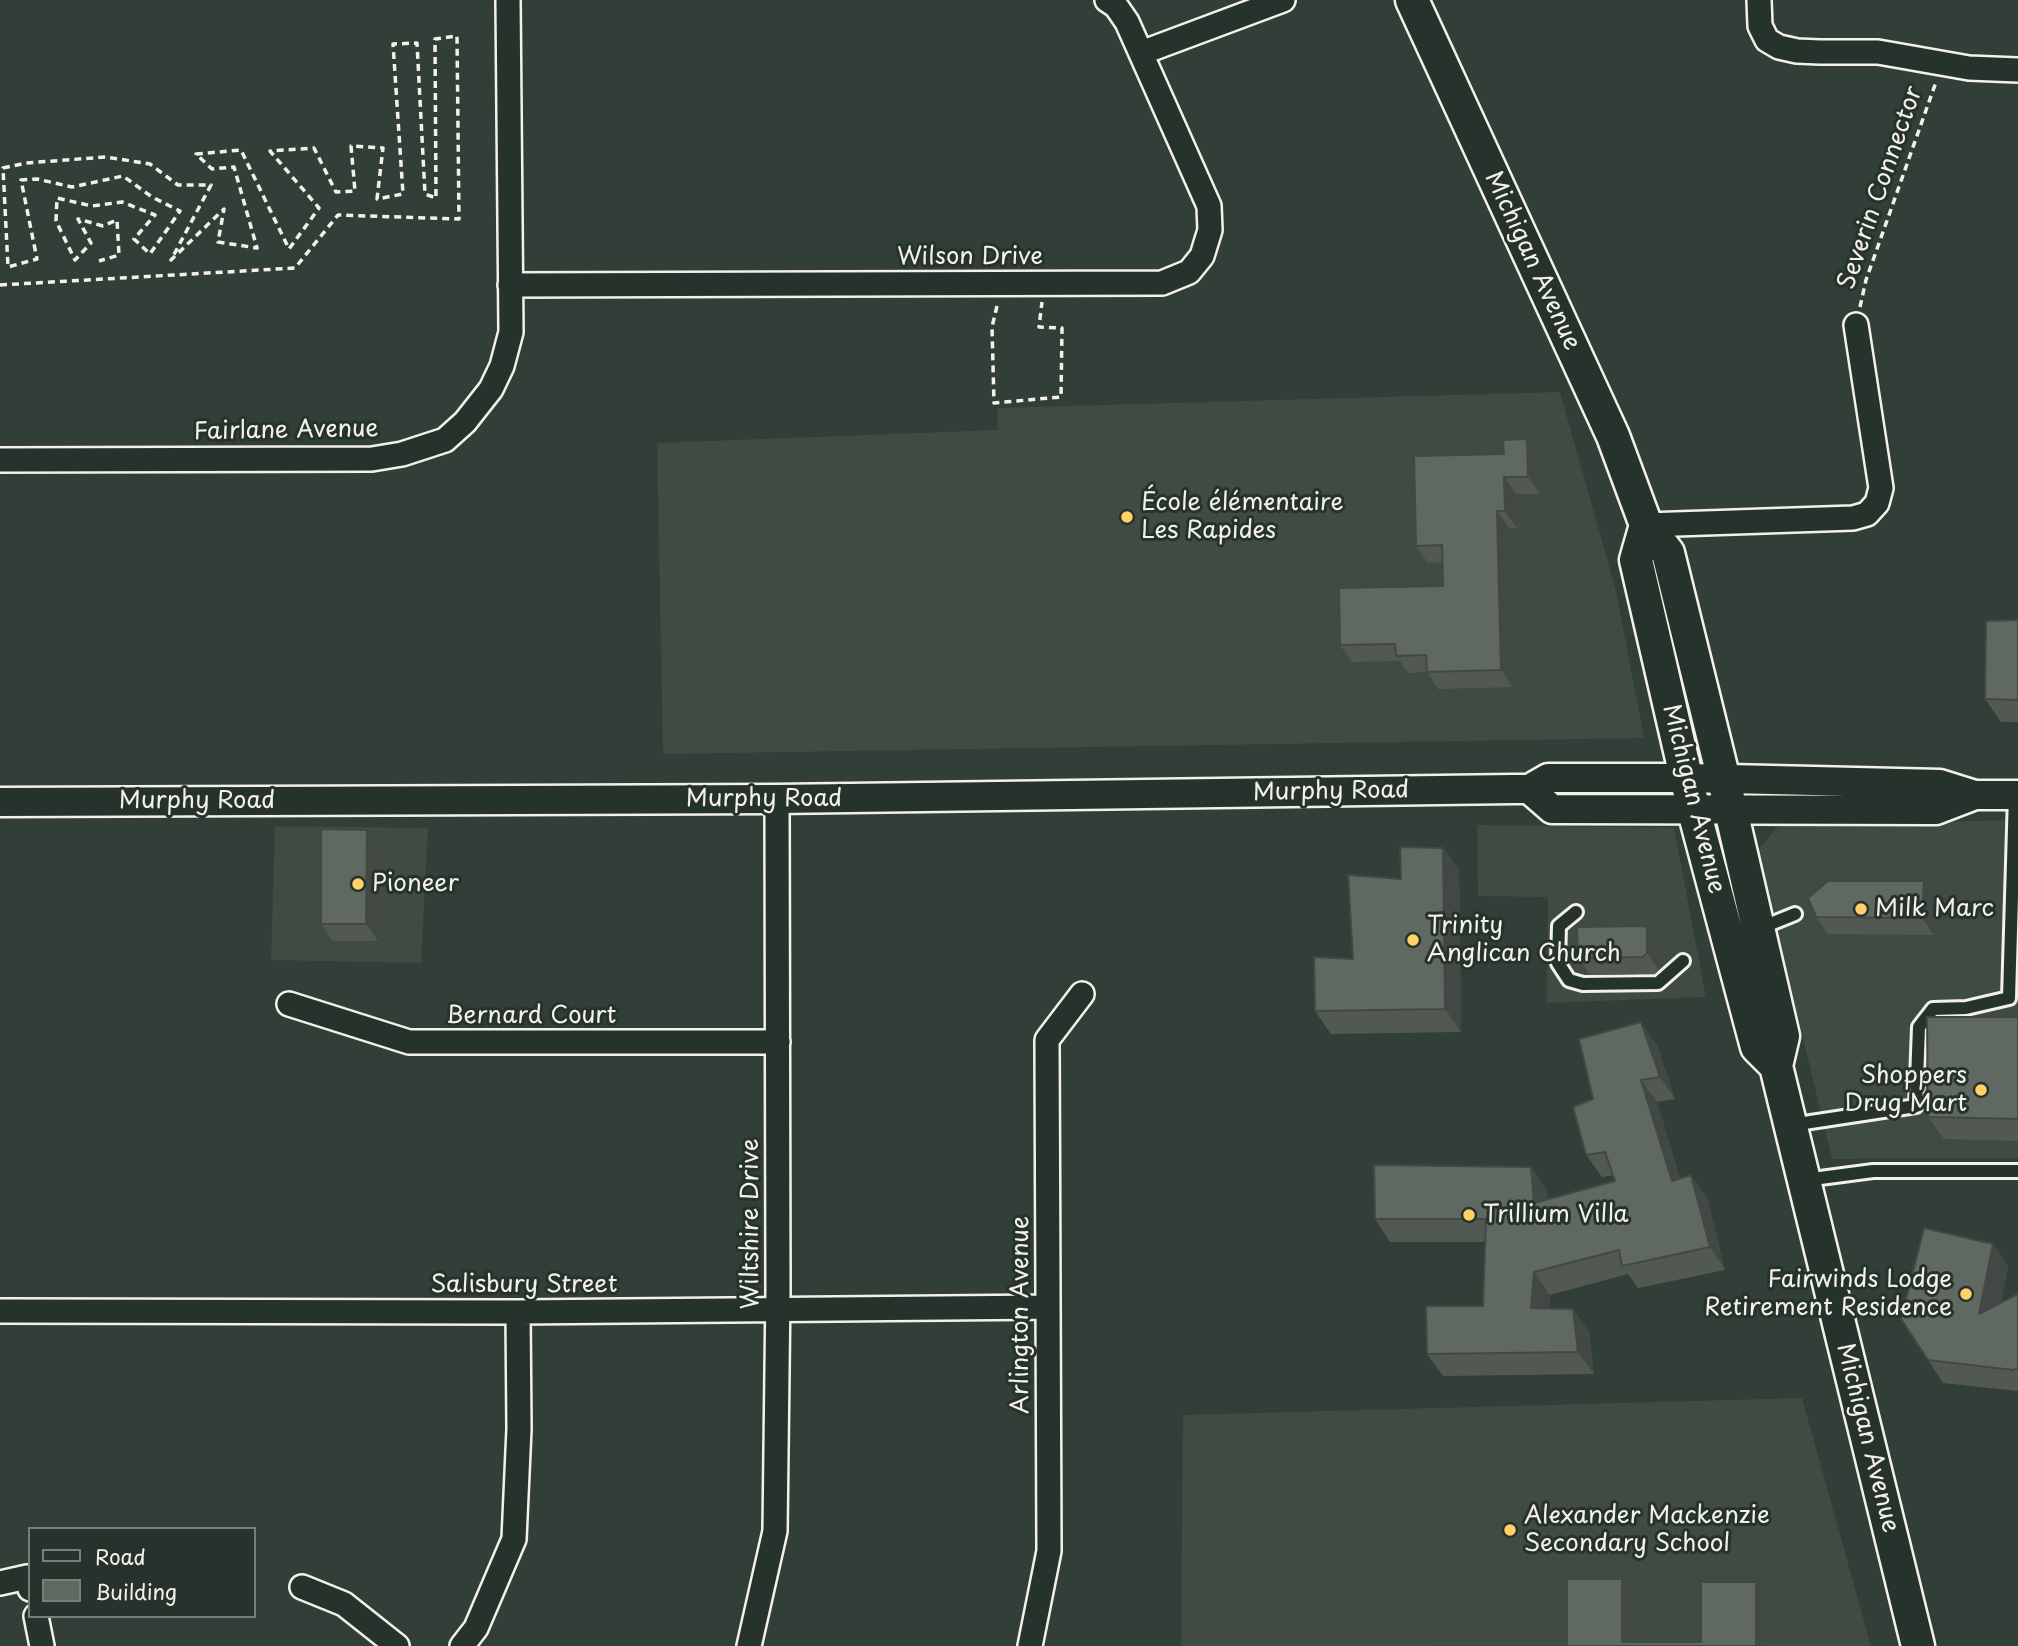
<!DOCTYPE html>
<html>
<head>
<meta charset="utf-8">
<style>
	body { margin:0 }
	#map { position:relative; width:2018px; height:1646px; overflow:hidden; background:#323e38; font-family:"Playpen Sans",sans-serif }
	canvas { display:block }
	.legend { position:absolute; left:28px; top:1527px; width:228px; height:91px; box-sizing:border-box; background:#26332d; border:2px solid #787f78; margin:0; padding:9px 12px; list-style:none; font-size:21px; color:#f4f1e8 }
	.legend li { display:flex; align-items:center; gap:14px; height:35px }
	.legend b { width:35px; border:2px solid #787f78 }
</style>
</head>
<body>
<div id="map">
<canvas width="2018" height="1646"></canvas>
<ul class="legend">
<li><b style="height:9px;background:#26332d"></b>Road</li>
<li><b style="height:19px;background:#5f6861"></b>Building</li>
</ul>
</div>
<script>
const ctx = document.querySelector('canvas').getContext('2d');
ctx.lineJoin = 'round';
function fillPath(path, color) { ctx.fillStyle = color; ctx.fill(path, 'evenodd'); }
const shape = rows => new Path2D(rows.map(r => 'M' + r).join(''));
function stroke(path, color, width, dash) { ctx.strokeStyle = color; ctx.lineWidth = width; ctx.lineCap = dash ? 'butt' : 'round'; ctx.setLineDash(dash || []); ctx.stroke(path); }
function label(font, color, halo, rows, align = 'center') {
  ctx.font = font + ' "Playpen Sans",sans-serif'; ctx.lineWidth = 6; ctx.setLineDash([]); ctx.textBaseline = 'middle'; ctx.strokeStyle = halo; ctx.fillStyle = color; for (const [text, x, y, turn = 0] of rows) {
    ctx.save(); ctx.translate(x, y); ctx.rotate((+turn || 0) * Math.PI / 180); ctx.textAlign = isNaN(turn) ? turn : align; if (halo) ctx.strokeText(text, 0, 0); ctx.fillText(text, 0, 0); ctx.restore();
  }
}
const built = shape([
	[1560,392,1616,591,1644,738,663,754,657,443,998,430,997,408],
	[2018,820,2018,1158,1832,1159,1758,850,1779,825],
	[1477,825,1674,828,1706,997,1547,1003,1548,897,1478,896],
	[275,826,428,828,421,963,271,960],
	[1802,1398,1871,1646,1181,1646,1183,1415]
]);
const path = shape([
	[0,285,295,268,338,215,459,219,457,36,435,39,436,198,425,194,417,43,393,44,403,194,377,199,383,148,351,146,355,191,336,192,314,148,270,151,319,208,289,249,241,150,196,154,212,169,234,167,257,248,218,242,224,209,171,260,211,185,178,185,150,164,106,157,26,163,3,168,8,267,37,259,21,180,37,179,72,187,123,176,152,197,180,211,150,254,134,239,155,215,122,202,92,206,57,198,56,221,75,260,91,243,78,219,103,226,117,220,119,255,99,261],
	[997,306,992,327,994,403,1061,397,1062,328,1039,327,1042,302],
	[1860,307,1866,280,1936,82]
]);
const service = shape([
	[1576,912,1559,926,1558,963,1569,980,1583,984,1658,983,1683,961],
	[1758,929,1795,914],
	[1791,1125,1916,1106,1919,1027,1933,1009,1966,1008,2009,998,2015,795],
	[1805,1180,1873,1171,2018,1171]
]);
const minor = shape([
	[1759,0,1760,26,1767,40,1779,47,1797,51,1820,52,1878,52,1969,68,2018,70],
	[1141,53,1283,0],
	[510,285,1162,283,1189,272,1202,256,1210,230,1209,206,1127,22,1116,6,1107,0],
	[0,460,372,459,402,454,445,440,465,422,491,389,502,366,511,332,508,0],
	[1646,525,1853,518,1867,514,1877,503,1881,488,1856,325],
	[289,1004,409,1042,778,1042],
	[0,1311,518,1312,1048,1307],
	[0,1583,27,1577,30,1589],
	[302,1587,344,1604,397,1646],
	[36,1616,42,1646],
	[462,1646,476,1628,514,1539,519,1429,518,1312],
	[749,1646,775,1531,778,1290,777,799],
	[1030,1646,1049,1551,1047,1040,1082,994]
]);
const tertiary = shape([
	[1529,789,1552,809,1936,810,1975,795],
	[0,802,777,799,1513,789,1529,789,1548,778,1687,778,1940,784,1975,795,2018,795]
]);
const secondary = shape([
	[1412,0,1613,436,1646,525,1668,553,1724,780,1783,1036,1776,1066,1918,1646],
	[1646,525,1636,560,1694,811,1757,1047,1776,1066]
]);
const wall = shape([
	[1504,454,1539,456,1540,494,1516,494,1517,528,1509,528,1513,687,1438,689,1427,672,1408,673,1400,661,1352,662,1340,645,1443,586,1442,562,1428,563,1416,546],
	[2018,620,2018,722,2001,722,1985,699],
	[367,830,379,847,378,941,333,941,321,924],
	[1443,848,1459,870,1461,1032,1331,1034,1315,1011,1353,959,1401,879],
	[1924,881,1936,899,1934,935,1828,934,1816,917],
	[1659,943,1659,970,1655,974,1590,975,1578,958],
	[2018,1017,2018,1141,1944,1139,1928,1117],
	[1657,1045,1675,1099,1657,1102,1680,1179,1707,1198,1725,1270,1638,1288,1628,1274,1550,1295,1549,1308,1589,1331,1594,1374,1443,1376,1427,1354,1483,1306,1485,1242,1390,1242,1375,1219,1531,1167,1546,1189,1547,1199,1615,1181,1614,1175,1602,1177,1586,1155,1593,1099],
	[1993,1244,2008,1266,2001,1302,2018,1294,2018,1391,1943,1383,1928,1360]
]);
const shadedWall = shape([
	[1527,439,1539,456,1540,494,1528,477],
	[1504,477,1516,494,1517,528,1505,511],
	[1497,511,1509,528,1513,687,1501,670],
	[367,830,379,847,378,941,366,924],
	[1443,848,1459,870,1461,1032,1445,1009],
	[1924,881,1936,899,1934,935,1922,918],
	[1647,926,1659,943,1659,970,1647,953],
	[1641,1022,1657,1045,1675,1099,1660,1077],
	[1641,1080,1657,1102,1688,1204,1672,1181],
	[1531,1167,1546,1189,1549,1226,1534,1203],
	[1691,1175,1707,1198,1725,1270,1710,1247],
	[1993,1244,2008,1266,1995,1337,1979,1314],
	[1534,1272,1550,1295,1547,1330,1531,1308],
	[1573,1309,1589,1331,1594,1374,1578,1352],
	[1622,1579,1634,1597,1634,1646,1622,1642],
	[1756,1582,1768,1599,1768,1646,1756,1646]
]);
const building = shape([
	[1527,439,1528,477,1504,477,1505,511,1497,511,1501,670,1427,672,1426,655,1396,656,1395,644,1340,645,1339,588,1443,586,1442,545,1416,546,1414,456,1504,454,1503,440,1527,439],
	[2018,620,2018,700,1985,699,1986,621,2018,620],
	[321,829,367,830,366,924,321,924,321,829],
	[1400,847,1443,848,1445,1009,1315,1011,1314,957,1353,959,1348,875,1401,879,1400,847],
	[1828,881,1924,881,1922,918,1816,917,1808,898,1828,881],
	[1647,926,1647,953,1643,957,1578,958,1577,927,1647,926],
	[1927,1017,2018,1017,2018,1119,1928,1117,1927,1017],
	[1641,1022,1660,1077,1641,1080,1672,1181,1691,1175,1710,1247,1622,1266,1619,1250,1534,1272,1531,1308,1573,1309,1578,1352,1427,1354,1426,1306,1483,1306,1486,1219,1375,1219,1374,1165,1531,1167,1534,1203,1615,1181,1605,1152,1586,1155,1573,1107,1593,1099,1579,1039,1641,1022],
	[1924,1228,1993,1244,1979,1314,2018,1294,2018,1368,2013,1370,1928,1360,1901,1319,1924,1228],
	[1567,1579,1622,1579,1622,1642,1701,1642,1701,1582,1756,1582,1756,1646,1438,1646,1438,1645,1567,1645,1567,1579]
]);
const markers = [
	[1127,517,7,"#ffd166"],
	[358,884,7,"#ffd166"],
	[1861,909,7,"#ffd166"],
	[1413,940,7,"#ffd166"],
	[1981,1090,7,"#ffd166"],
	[1469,1215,7,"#ffd166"],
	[1966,1294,7,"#ffd166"],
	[1510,1530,7,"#ffd166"]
];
const streetNames = [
	["Severin Connector",1881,188,-71],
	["Wilson Drive",970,257],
	["Michigan Avenue",1532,261,65],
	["Fairlane Avenue",286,431,-1],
	["Murphy Road",1331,792,-1],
	["Murphy Road",764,799],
	["Michigan Avenue",1693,799,76],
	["Murphy Road",197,801],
	["Bernard Court",531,1016],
	["Wiltshire Drive",751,1224,-90],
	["Salisbury Street",524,1285],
	["Arlington Avenue",1021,1315,-90],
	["Michigan Avenue",1867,1438,76]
];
const poiNames = [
	["École élémentaire",1141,503],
	["Les Rapides",1141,531],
	["Pioneer",372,884],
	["Milk Marc",1875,909],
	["Trinity",1427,926],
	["Anglican Church",1427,954],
	["Shoppers",1967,1076,"right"],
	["Drug Mart",1967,1104,"right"],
	["Trillium Villa",1483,1215],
	["Fairwinds Lodge",1952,1280,"right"],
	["Retirement Residence",1952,1308,"right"],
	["Alexander Mackenzie",1524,1516],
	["Secondary School",1524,1544]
];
fillPath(built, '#404b44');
stroke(service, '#f4f1e8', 18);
stroke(minor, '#f4f1e8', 28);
stroke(tertiary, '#f4f1e8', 33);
stroke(secondary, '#f4f1e8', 37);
stroke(path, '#f4f1e8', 3.5, [7, 5]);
stroke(service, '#26332d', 12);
stroke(minor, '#26332d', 23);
stroke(tertiary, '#26332d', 28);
stroke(secondary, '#26332d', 32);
fillPath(wall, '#525953');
fillPath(shadedWall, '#424944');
fillPath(building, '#5f6861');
stroke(building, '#424944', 2);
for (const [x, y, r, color] of markers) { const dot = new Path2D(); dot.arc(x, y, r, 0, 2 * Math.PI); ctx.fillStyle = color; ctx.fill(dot); stroke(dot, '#26332d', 2.5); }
label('24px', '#f4f1e8', '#26332d', streetNames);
label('24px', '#f4f1e8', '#26332d', poiNames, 'left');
</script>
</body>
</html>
